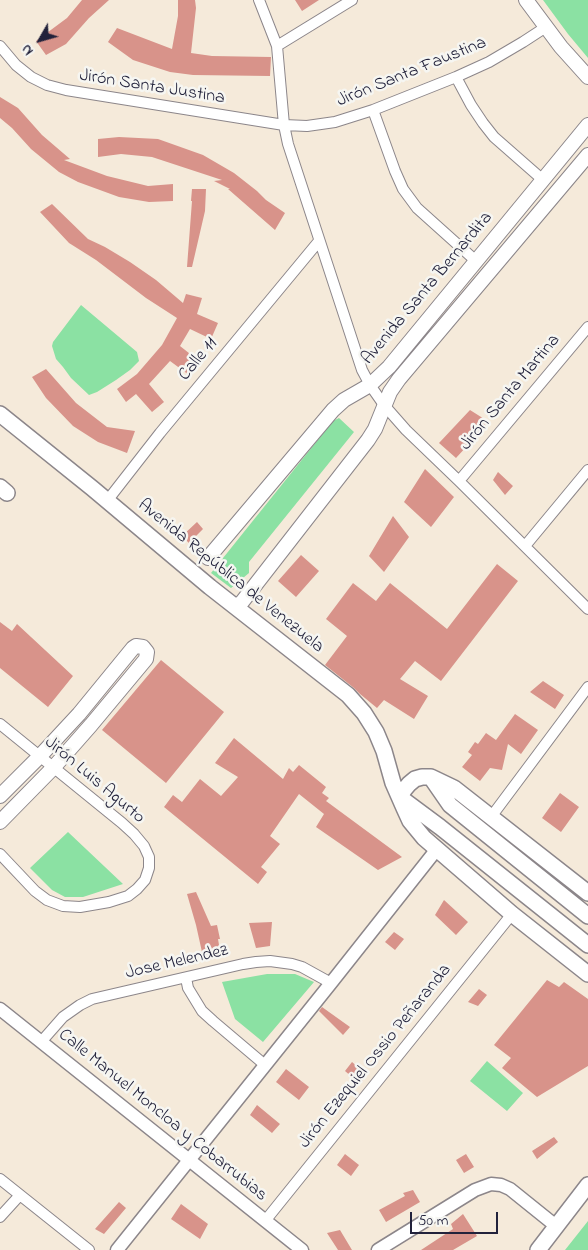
<!DOCTYPE html>
<html>
<head>
<meta charset="utf-8">
<style>
	body { margin:0 }
	#map { position:relative; width:588px; height:1250px; overflow:hidden; background:#f5eada; font-family:"Indie Flower",sans-serif }
	canvas { display:block }
	.north { position:absolute; left:15px; top:15px; width:50px; height:50px; -webkit-text-stroke:4px #f6f6f2; paint-order:stroke; rotate:232deg; font-size:14px; font-weight:700; line-height:20px; text-align:center; color:#22223b }
	.north::after { content:''; display:block; margin:auto; width:18px; height:22px; background:#22223b; clip-path:polygon(50% 0,100% 100%,50% 72%,0 100%) }
	.scale { position:absolute; left:410px; top:1212px; width:88px; height:22px; box-sizing:border-box; border:2px solid #22223b; border-top:0; padding-left:6px; font-size:15px; line-height:18px; white-space:nowrap; color:#22223b; -webkit-text-stroke:4px #f6f6f2; paint-order:stroke }
</style>
</head>
<body>
<div id="map">
<canvas width="588" height="1250"></canvas>
<div class="north">N</div>
<div class="scale">50 m</div>
</div>
<script>
const ctx = document.querySelector('canvas').getContext('2d');
ctx.lineJoin = 'round';
function fillPath(path, color) { ctx.fillStyle = color; ctx.fill(path, 'evenodd'); }
const shape = rows => new Path2D(rows.map(r => 'M' + r).join(''));
function stroke(path, color, width, dash) { ctx.strokeStyle = color; ctx.lineWidth = width; ctx.lineCap = dash ? 'butt' : 'round'; ctx.setLineDash(dash || []); ctx.stroke(path); }
function label(font, color, halo, rows, align = 'center') {
  ctx.font = font + ' "Indie Flower",sans-serif'; ctx.lineWidth = 5; ctx.setLineDash([]); ctx.textBaseline = 'middle'; ctx.strokeStyle = halo; ctx.fillStyle = color; for (const [text, x, y, turn = 0] of rows) {
    ctx.save(); ctx.translate(x, y); ctx.rotate((+turn || 0) * Math.PI / 180); ctx.textAlign = isNaN(turn) ? turn : align; if (halo) ctx.strokeText(text, 0, 0); ctx.fillText(text, 0, 0); ctx.restore();
  }
}
const green = shape([
	[543,0,588,0,588,58,568,34],
	[81,305,137,352,139,361,130,370,116,380,97,392,89,395,71,378,63,367,56,359,52,346,53,342],
	[339,418,354,432,249,562,249,573,231,588,211,573,333,421],
	[68,832,123,884,83,897,65,897,52,890,30,868],
	[267,974,295,974,314,982,263,1042,235,1019,222,982],
	[487,1061,523,1093,507,1111,470,1081],
	[588,1221,588,1250,565,1250]
]);
const building = shape([
	[82,0,109,0,89,18,66,44,46,55,36,41,67,18],
	[178,0,195,0,196,8,191,53,212,56,271,57,270,76,193,75,170,72,133,60,108,42,117,28,172,49,178,16],
	[295,0,319,0,302,11],
	[0,97,18,108,42,135,70,159,64,160,107,176,148,186,173,184,173,201,149,202,119,197,78,182,59,172,31,149,12,128,0,118],
	[119,137,158,139,203,155,234,173,257,191,266,200,285,213,275,230,228,189,230,189,214,181,222,180,152,157,121,154,98,157,98,139],
	[192,189,206,189,205,211,192,267,187,267,192,201,191,201],
	[52,204,88,239,105,247,130,262,156,280,183,303,186,294,202,298,197,314,218,323,211,339,190,329,180,346,199,361,189,375,170,361,149,384,164,402,152,412,136,394,126,402,117,389,137,374,162,345,177,318,146,298,96,260,69,243,40,212],
	[46,369,76,403,107,427,135,431,127,453,98,442,73,426,46,398,32,377],
	[470,410,489,422,456,458,439,443],
	[425,469,454,497,431,527,404,502],
	[498,472,513,486,505,495,493,480],
	[393,516,409,537,384,572,369,556],
	[197,522,203,529,189,543,182,536],
	[301,555,319,571,296,597,278,581],
	[497,564,518,581,441,681,415,661,400,679,428,696,414,719,384,700,377,708,360,694,354,688,325,665,347,636,326,619,353,583,376,601,390,583,447,629],
	[0,622,12,631,17,624,73,676,48,707,0,668],
	[161,660,224,712,166,783,102,730],
	[543,681,564,695,555,709,530,692],
	[515,714,538,730,521,754,508,744,502,770,490,768,480,781,462,767,472,755,468,752,475,742,478,744,486,733,496,740],
	[234,738,283,779,289,768,293,772,299,765,326,787,322,793,329,798,326,801,402,857,378,870,316,827,324,814,299,794,270,836,280,844,261,867,267,872,258,884,164,807,173,795,182,802,200,779,221,796,238,777,215,763],
	[560,793,579,807,561,832,542,818],
	[196,892,211,926,217,925,220,939,218,939,221,957,204,961,196,925,187,894],
	[444,900,468,922,456,935,435,915],
	[272,922,270,946,256,948,249,923],
	[394,932,404,939,395,950,385,942],
	[547,980,559,987,564,982,588,999,588,1066,537,1097,502,1068,511,1058,494,1045],
	[479,989,487,995,478,1006,468,1002],
	[322,1007,350,1027,343,1035,319,1011],
	[352,1062,367,1075,360,1084,345,1071],
	[286,1069,309,1087,299,1100,276,1082],
	[257,1105,280,1124,272,1133,250,1115],
	[554,1137,558,1142,537,1159,532,1151],
	[345,1154,359,1165,351,1176,337,1165],
	[466,1154,474,1167,464,1173,456,1160],
	[413,1190,420,1202,386,1222,379,1210,405,1196,403,1193],
	[119,1202,126,1208,104,1234,95,1229],
	[181,1204,208,1224,200,1239,171,1219],
	[463,1214,477,1236,453,1250,421,1250,453,1229,451,1224],
	[340,1230,352,1250,338,1250,327,1233]
]);
const minor = shape([
	[259,0,277,46,284,125,288,144,362,370,370,385,384,405,406,430,459,481,588,609],
	[0,46,16,65,31,77,47,85,66,90,284,125,307,126,335,122,373,110,456,77,489,62,523,42,546,27],
	[277,46,352,0],
	[456,77,471,105,483,123,494,137,543,180],
	[373,110,395,171,403,189,417,208,476,261],
	[459,481,588,327],
	[107,501,160,433,319,241],
	[525,546,588,470],
	[0,724,122,823,134,834,144,846,149,857,149,868,145,880,137,889,128,896,109,902,80,907,63,906,47,900,35,891,0,854],
	[491,817,588,687],
	[186,978,188,988,202,1011,213,1021,265,1065],
	[41,1042,63,1017,80,1005,92,999,243,964,256,962,270,961,292,964,302,967,331,983],
	[0,1179,89,1250],
	[0,1217,20,1195],
	[265,1221,512,914]
]);
const tertiary = shape([
	[0,1009,302,1250],
	[117,1250,331,983,437,849],
	[378,1250,475,1190,491,1184,501,1185,510,1189,556,1226]
]);
const secondary = shape([
	[526,0,561,47,588,77],
	[208,558,333,410,344,400,370,385,389,367,588,125],
	[236,607,242,602,368,440,375,429,390,392,399,379,588,155],
	[0,796,40,756,79,714,133,648,136,646,143,647,147,652,146,659,91,725,54,767,0,822]
]);
const primary = shape([
	[0,414,92,488,210,587,348,695,364,713,376,732,384,751,393,783,404,808,410,821,424,838,512,914,588,974],
	[0,487,7,493],
	[432,779,450,805,588,916],
	[400,797,404,790,409,784,415,779,422,777,431,777,454,788,588,893],
	[401,798,440,827,588,945],
	[538,1250,588,1185]
]);
const streetNames = [
	["Jirón Santa Faustina",412,73,-22],
	["Jirón Santa Justina",152,88,9],
	["Avenida Santa Bernardita",428,289,-50],
	["Calle 11",199,360,-50],
	["Jirón Santa Martina",511,393,-50],
	["Avenida República de Venezuela",230,577,39],
	["Jirón Luis Agurto",94,781,40],
	["Jose Melendez",177,963,-13],
	["Jirón Ezequiel Ossio Peñaranda",376,1057,-51],
	["Calle Manuel Moncloa y Cobarrubias",162,1116,39]
];
fillPath(green, '#8be1a3');
fillPath(building, '#d8938a');
stroke(minor, '#8c868a', 12);
stroke(tertiary, '#8c868a', 15);
stroke(secondary, '#8c868a', 16);
stroke(primary, '#8c868a', 18);
stroke(minor, '#fff', 10);
stroke(tertiary, '#fff', 12);
stroke(secondary, '#fff', 14);
stroke(primary, '#fff', 15);
label('18px', '#22223b', '#f6f6f2', streetNames);
</script>
</body>
</html>
